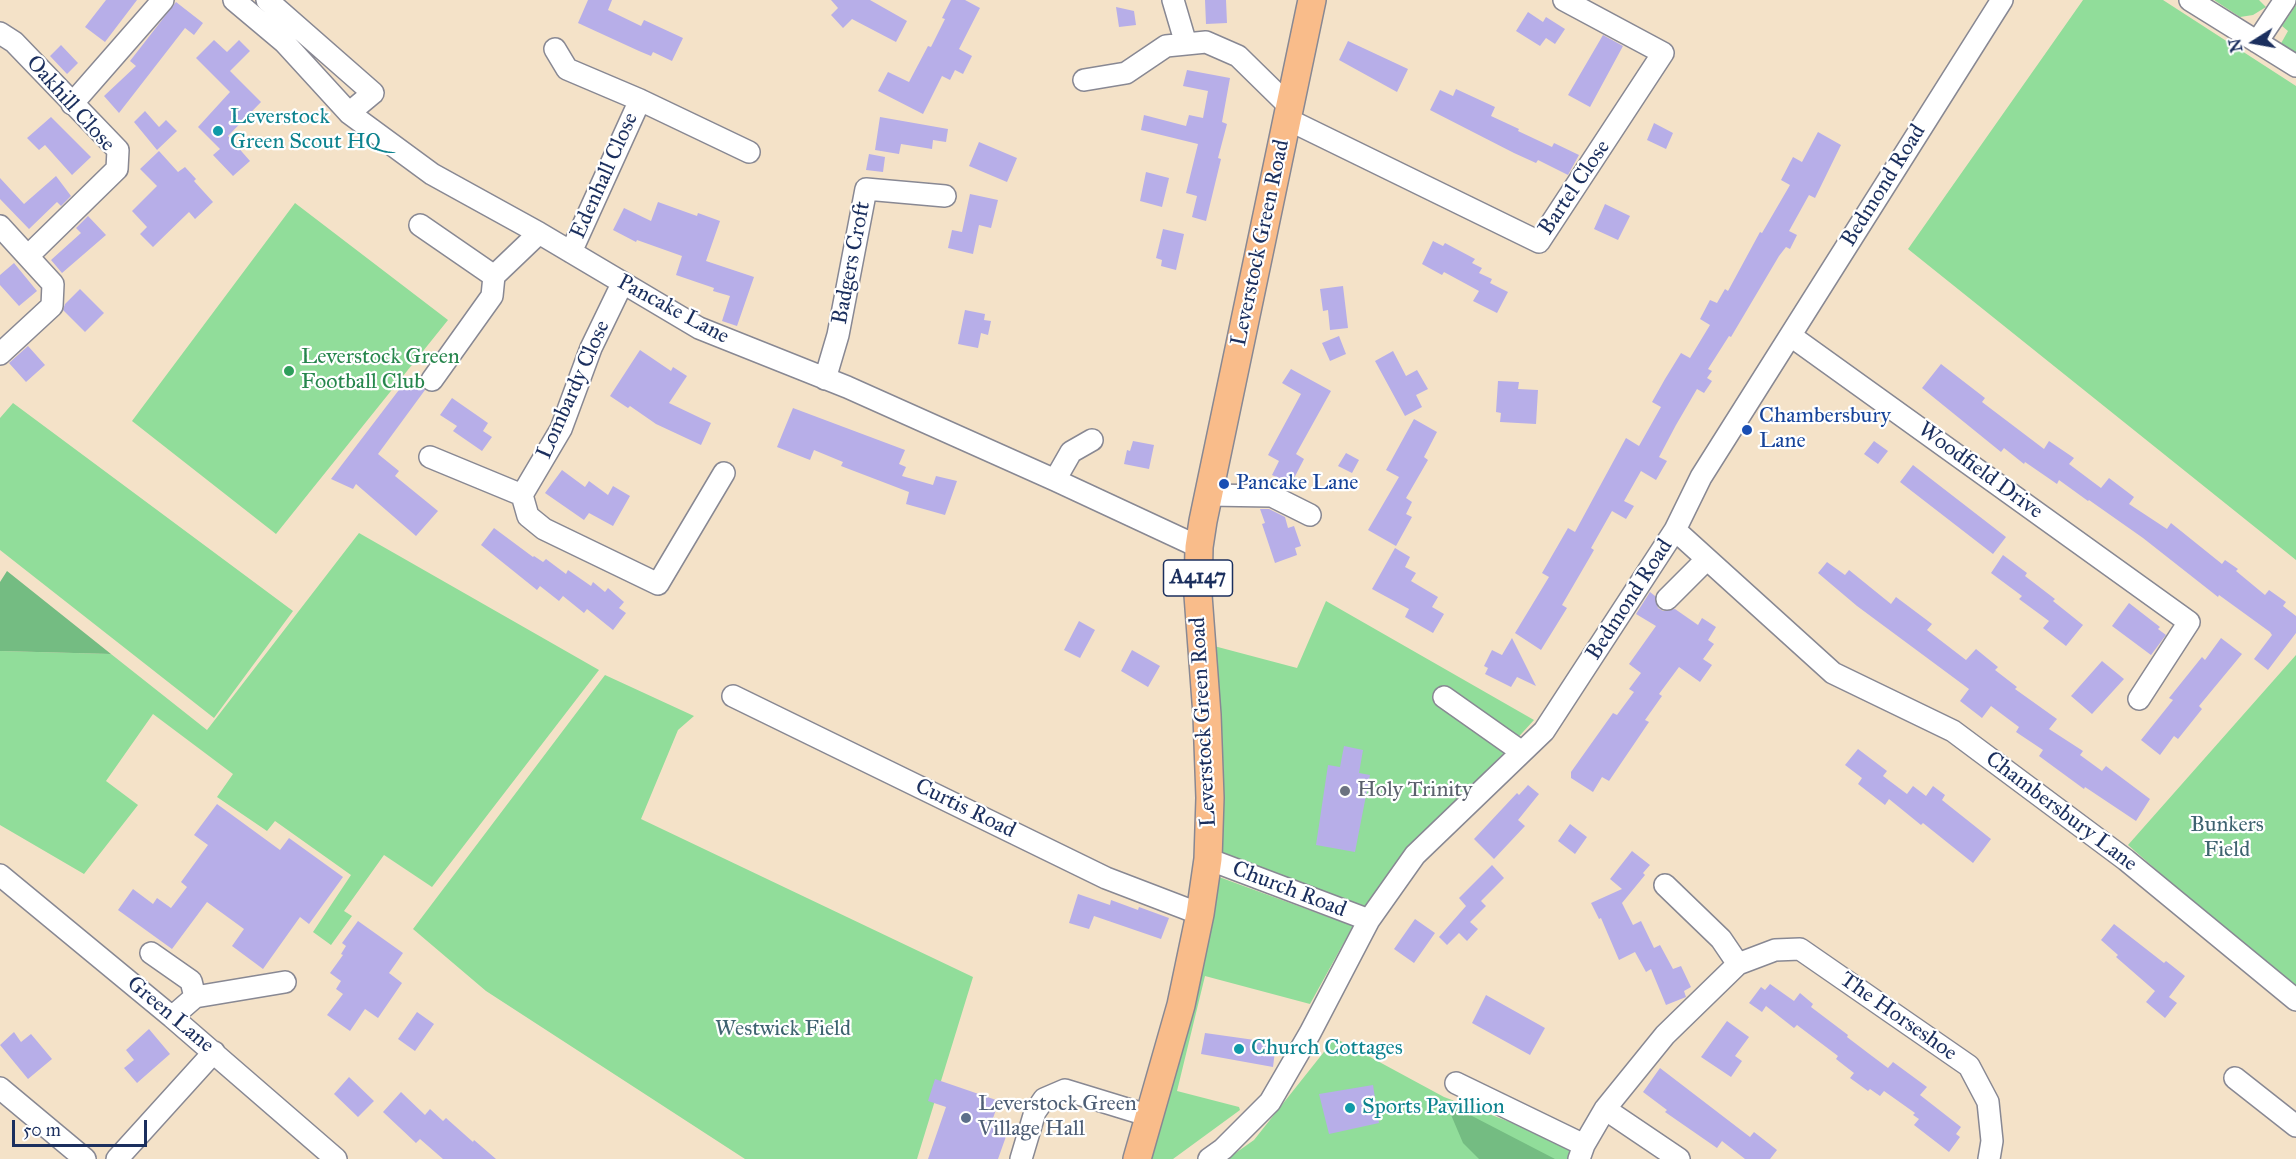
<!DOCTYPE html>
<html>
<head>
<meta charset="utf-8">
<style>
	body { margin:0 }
	#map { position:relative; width:2296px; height:1159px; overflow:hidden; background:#f4e2c8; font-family:"IM FELL Great Primer",serif }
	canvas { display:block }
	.north { position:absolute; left:2224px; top:12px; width:60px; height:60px; -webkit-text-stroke:4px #fff; paint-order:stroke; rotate:259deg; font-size:16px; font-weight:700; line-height:24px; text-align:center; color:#1b2f5e }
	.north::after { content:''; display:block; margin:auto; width:21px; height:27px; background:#1b2f5e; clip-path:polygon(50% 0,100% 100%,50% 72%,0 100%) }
	.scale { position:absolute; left:12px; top:1120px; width:135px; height:27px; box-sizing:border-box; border:3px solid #1b2f5e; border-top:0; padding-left:8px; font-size:18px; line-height:21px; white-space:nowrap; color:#1b2f5e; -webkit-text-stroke:4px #fff; paint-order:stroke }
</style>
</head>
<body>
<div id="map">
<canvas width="2296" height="1159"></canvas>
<div class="north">N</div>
<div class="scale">50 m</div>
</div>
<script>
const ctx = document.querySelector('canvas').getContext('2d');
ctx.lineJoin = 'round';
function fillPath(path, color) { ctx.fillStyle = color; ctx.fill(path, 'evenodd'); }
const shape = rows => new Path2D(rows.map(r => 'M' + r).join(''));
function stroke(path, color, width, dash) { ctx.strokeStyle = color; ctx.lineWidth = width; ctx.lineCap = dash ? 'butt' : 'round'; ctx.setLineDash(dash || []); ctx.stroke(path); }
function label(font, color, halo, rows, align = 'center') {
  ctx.font = font + ' "IM FELL Great Primer",serif'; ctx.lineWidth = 4.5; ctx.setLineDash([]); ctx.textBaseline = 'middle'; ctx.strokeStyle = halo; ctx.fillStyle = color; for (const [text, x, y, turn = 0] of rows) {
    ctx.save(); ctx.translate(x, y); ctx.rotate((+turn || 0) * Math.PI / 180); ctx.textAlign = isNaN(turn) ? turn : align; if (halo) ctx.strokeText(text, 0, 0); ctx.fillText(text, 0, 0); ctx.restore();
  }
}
const green = shape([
	[2083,0,2163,0,2296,86,2296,560,1908,249],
	[2214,0,2259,0,2266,7,2253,15,2240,17],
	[2296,5,2296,58,2279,47,2288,31,2282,26],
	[295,203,448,320,276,534,132,421],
	[13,403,293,611,214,718,0,550,0,418],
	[359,533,599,670,432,887,384,855,344,911,352,916,331,945,313,932,351,875,275,821,267,831,217,797,233,774,153,714,106,781,138,805,84,874,0,825,0,651,111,654,207,730],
	[1326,601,1534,720,1413,852,1367,915,1217,857,1214,646,1297,668],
	[2296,655,2296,992,2128,845],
	[605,675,694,716,678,730,641,819,973,977,917,1159,745,1159,486,991,413,929],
	[1219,877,1353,926,1310,1004,1205,976,1177,1091,1239,1107,1240,1110,1173,1159,1151,1159,1180,1049],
	[1335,1038,1444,1097,1576,1147,1571,1159,1227,1159,1254,1140]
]);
const forest = shape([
	[7,571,111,654,0,651,0,582],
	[1446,1103,1447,1103,1555,1159,1479,1159,1463,1143]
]);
const building = shape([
	[106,0,137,0,105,42,85,27],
	[588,0,612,0,608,10,641,26,644,20,683,38,672,61,653,52,651,56,639,51,578,23],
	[831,0,870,0,907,21,896,42,852,19,843,28,831,15,838,8],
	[951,0,965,0,980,8,959,49,972,56,963,74,955,70,950,80,942,76,923,114,878,91,888,72,909,82,928,46,931,47,945,19,942,18],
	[1205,0,1226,0,1227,23,1206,24],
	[176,2,203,23,194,35,185,28,119,113,104,96,136,66,130,61],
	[1116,7,1134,11,1136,25,1119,27],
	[1528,12,1543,22,1546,17,1565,29,1555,44,1546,38,1540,46,1516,31],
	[1603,35,1623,46,1590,107,1568,95],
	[214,40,227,52,239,40,250,51,230,71,261,102,228,136,250,161,233,176,213,155,220,149,198,127,230,92,196,58],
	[1348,41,1408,69,1397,92,1339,60],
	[61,45,78,63,67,74,50,56],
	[1187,70,1230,78,1222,122,1227,124,1218,158,1221,159,1206,221,1192,217,1197,196,1186,193,1198,144,1141,130,1144,115,1186,126,1189,115,1203,118,1208,91,1183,86],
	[1456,89,1495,107,1491,116,1519,129,1518,131,1552,147,1554,143,1579,155,1568,175,1538,160,1536,163,1514,153,1430,110,1440,90,1453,96],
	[145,111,159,127,166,120,177,131,157,150,134,122],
	[51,117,91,157,72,175,45,145,39,150,27,138],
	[880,117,948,129,946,142,933,140,932,149,901,144,899,154,875,150],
	[1654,123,1673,133,1666,149,1647,140],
	[1818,132,1841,145,1815,198,1809,195,1789,231,1797,235,1790,249,1786,247,1779,256,1731,337,1729,336,1708,369,1712,371,1707,378,1712,381,1704,393,1697,389,1676,425,1659,457,1667,461,1656,480,1641,471,1624,501,1634,506,1626,519,1612,511,1591,548,1594,550,1562,605,1567,608,1541,650,1515,633,1549,577,1542,573,1568,528,1575,532,1626,438,1639,446,1661,407,1652,402,1665,379,1681,353,1690,358,1710,325,1700,319,1710,300,1717,303,1725,289,1728,291,1760,232,1762,233,1790,185,1781,180,1793,157,1802,162],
	[979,142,1017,158,1007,182,969,166],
	[159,151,178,172,185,167,196,179,194,181,213,202,195,219,189,212,153,247,140,234,147,227,132,211,157,186,140,169],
	[869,154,885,157,883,172,866,170],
	[1146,172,1169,178,1162,207,1140,201],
	[56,176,71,196,61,206,57,202,29,229,0,199,0,178,24,204],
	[970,194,998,200,991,228,979,225,973,254,948,248,952,230,962,232],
	[658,202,697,216,698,213,720,221,706,261,754,277,737,326,722,321,730,296,713,291,714,288,676,275,682,256,637,240,636,242,613,230,624,208,651,221],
	[1605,204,1630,216,1618,240,1594,229],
	[88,216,106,235,62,273,51,260,81,233,76,228],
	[1163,229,1184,234,1176,270,1161,266,1162,260,1156,258],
	[1433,241,1443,246,1445,243,1475,259,1472,263,1482,268,1479,273,1492,279,1490,283,1508,292,1497,313,1473,301,1479,291,1444,272,1442,275,1422,264],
	[14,263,37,291,19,306,0,285,0,275],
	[1343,286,1348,328,1330,330,1328,310,1323,311,1320,289],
	[80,289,104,313,85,332,63,310,65,304],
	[965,310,985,314,984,320,991,321,988,335,981,333,978,348,958,344],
	[1339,336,1346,354,1330,361,1322,343],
	[28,346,45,365,26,382,9,363],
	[640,350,671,371,673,367,687,376,669,403,711,423,701,445,656,424,630,406,628,408,610,396],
	[1393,351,1406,376,1417,370,1428,389,1416,395,1422,407,1405,416,1375,361],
	[1941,364,1985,398,1982,402,2044,449,2049,441,2074,458,2069,464,2101,488,2109,478,2134,497,2129,504,2167,529,2171,523,2222,564,2225,560,2238,569,2236,571,2265,595,2269,590,2286,602,2283,606,2296,616,2296,633,2268,670,2254,659,2272,635,2270,632,2219,595,2218,597,2143,538,2089,500,2088,501,2059,480,2057,484,2025,462,2024,464,2004,448,2001,452,1922,388],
	[1291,369,1331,391,1296,454,1304,459,1291,484,1272,475,1279,461,1268,455,1301,394,1282,383],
	[408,378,420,383,425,390,378,454,399,471,395,476,438,511,416,536,356,484,353,489,331,479],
	[1498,381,1519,382,1518,389,1538,390,1536,424,1500,422,1501,413,1496,412],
	[452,398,488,423,483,431,492,437,482,451,453,431,457,426,440,415],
	[793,408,905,450,899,464,906,467,902,476,933,485,936,476,957,481,945,515,906,504,909,492,841,466,843,462,814,450,810,460,777,447],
	[1414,419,1437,432,1424,457,1428,460,1406,498,1412,502,1406,514,1412,517,1396,546,1368,530,1399,477,1386,470],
	[1133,441,1154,445,1149,469,1124,464,1127,450,1130,451],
	[1874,441,1888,451,1878,464,1864,454],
	[1346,453,1359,460,1352,473,1338,466],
	[1913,465,2006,537,1993,554,1900,482],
	[562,470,585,487,589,481,608,495,613,486,630,496,613,526,589,513,584,520,545,493],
	[1260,509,1269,509,1285,517,1288,528,1294,526,1301,546,1295,548,1297,555,1275,563,1262,524,1265,523],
	[494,528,533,557,534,556,543,562,546,559,566,574,568,570,591,586,593,582,605,592,608,588,624,602,619,608,626,613,613,630,587,609,584,613,563,596,559,601,540,586,537,590,481,545],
	[1395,548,1410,557,1405,567,1416,573,1411,581,1438,597,1432,607,1444,614,1433,633,1405,617,1409,609,1372,589],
	[2003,555,2027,573,2025,576,2055,599,2053,601,2083,625,2066,646,2043,628,2049,621,2019,599,2022,596,1991,573],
	[1827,562,1845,575,1849,570,1891,604,1896,597,1932,624,1927,630,1966,660,1976,649,1998,667,1995,670,2017,687,2015,689,2057,719,2049,729,2083,751,2080,755,2102,771,2106,766,2150,799,2136,821,2085,787,2084,789,2039,756,2043,750,2016,732,2019,727,1991,706,1982,718,1960,701,1969,689,1857,606,1818,573],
	[1650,592,1655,596,1658,608,1663,611,1675,609,1698,625,1702,618,1716,627,1708,640,1714,644,1703,659,1712,665,1700,682,1679,667,1659,694,1662,696,1645,720,1649,722,1609,781,1602,777,1593,792,1571,778,1571,772,1613,713,1617,715,1634,692,1629,689,1641,673,1629,664,1656,626,1636,614],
	[2129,603,2160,627,2158,629,2166,635,2151,655,2112,626],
	[1079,621,1095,630,1080,658,1064,650],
	[1512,638,1536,686,1517,677,1511,687,1485,674,1488,668,1484,666,1492,650,1502,655],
	[2221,638,2242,654,2199,706,2202,709,2178,739,2174,736,2160,755,2141,740,2173,700,2169,698,2202,657,2205,660],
	[1132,650,1160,666,1148,687,1121,671],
	[2102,661,2124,679,2092,714,2071,696],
	[1344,746,1363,750,1359,773,1370,775,1355,852,1316,845,1328,765,1340,767],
	[1858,749,1887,771,1883,776,1907,794,1913,786,1926,796,1933,786,1945,795,1942,800,1991,839,1973,863,1923,823,1921,825,1889,799,1885,805,1858,784,1862,778,1845,765],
	[1528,785,1539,794,1518,820,1525,826,1494,859,1474,839,1517,793,1519,795],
	[217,804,280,850,289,838,343,877,309,924,300,917,263,969,232,946,244,929,207,902,172,949,118,910,133,889,153,904,157,898,171,908,187,887,181,882,208,845,194,835],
	[1570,824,1587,837,1575,854,1558,841],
	[1632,851,1650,865,1643,873,1645,875,1622,903,1633,925,1641,921,1654,948,1660,945,1673,969,1681,966,1691,987,1684,991,1686,997,1666,1005,1651,969,1646,972,1635,952,1619,960,1601,918,1599,919,1591,903,1622,889,1610,879],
	[1492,865,1504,878,1481,901,1486,906,1470,922,1478,929,1467,941,1459,933,1447,945,1439,937,1466,906,1459,898],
	[1078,894,1110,905,1111,900,1138,910,1139,907,1169,918,1161,939,1094,916,1089,929,1069,923],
	[1415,919,1435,933,1414,963,1394,949],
	[358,921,403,953,389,973,402,983,378,1018,365,1009,350,1031,327,1015,343,994,336,989,341,981,330,973,343,955,341,954,346,946,342,943],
	[2114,924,2164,963,2166,961,2185,976,2169,997,2177,1003,2165,1018,2146,1002,2155,991,2116,957,2118,955,2101,940],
	[1770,984,1794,1001,1800,993,1813,1004,1811,1007,1848,1035,1847,1037,1868,1053,1888,1068,1893,1062,1927,1087,1920,1095,1961,1127,1956,1134,1960,1137,1949,1152,1914,1125,1919,1119,1913,1115,1915,1113,1884,1091,1880,1096,1870,1089,1868,1091,1850,1078,1854,1073,1836,1059,1838,1056,1797,1025,1794,1028,1766,1006,1762,1012,1749,1003,1761,987,1765,990],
	[1486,995,1545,1028,1530,1055,1472,1023],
	[417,1012,434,1024,415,1051,398,1039],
	[1727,1021,1749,1037,1735,1056,1742,1061,1731,1077,1701,1057],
	[149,1029,170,1054,137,1083,124,1068,134,1060,126,1050],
	[14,1032,21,1042,31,1034,52,1059,28,1079,0,1045],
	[1205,1033,1276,1043,1273,1067,1201,1054],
	[1660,1068,1750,1137,1754,1132,1777,1150,1770,1159,1745,1159,1722,1141,1717,1148,1665,1112,1667,1110,1643,1092],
	[349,1077,374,1101,358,1117,334,1094],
	[935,1079,999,1101,992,1121,1009,1128,998,1159,928,1159,946,1107,928,1101],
	[1373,1085,1379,1123,1329,1134,1319,1094],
	[401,1092,425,1115,430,1109,443,1121,446,1118,473,1142,474,1140,496,1159,443,1159,420,1139,416,1143,383,1112]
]);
const minor = shape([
	[234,0,284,42,349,113,432,174,539,233,699,328,847,387,1055,480,1199,547],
	[267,0,373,93,349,113],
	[1173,0,1186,44],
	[2190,0,2296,66],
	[0,33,14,42,118,150,117,169,28,256],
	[2257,42,2285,0],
	[555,49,567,69,640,100,749,152],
	[1084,80,1126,73,1166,46,1206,42,1238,56,1289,106],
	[72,104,163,0],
	[1287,119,1539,242,1663,53,1564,0],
	[420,225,494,276,539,233],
	[0,226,53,284,52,306,0,354],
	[571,252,640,100],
	[1791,336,2189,622,2139,699],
	[825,379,838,335,866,189,945,196],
	[432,380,492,296,494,276],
	[430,457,522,495,528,516,544,529,658,584,724,473],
	[1055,480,1071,452,1092,440],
	[522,495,561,429,591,348,622,284],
	[1208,495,1272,496,1310,515],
	[1675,530,1833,673,1953,731,2126,860,2296,1000],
	[1667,599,1707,559],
	[733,696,1106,878,1200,914],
	[1444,697,1522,752],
	[1208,859,1369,920],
	[0,875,172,1017,336,1159],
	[1665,885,1721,939,1738,964],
	[151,953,191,981,195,997],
	[172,1017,195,997,285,982],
	[2235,1078,2296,1126],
	[1456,1083,1584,1145],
	[0,1088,85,1159],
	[1605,1109,1679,1159],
	[117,1159,214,1052],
	[1021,1159,1035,1112,1044,1099,1065,1090,1150,1116],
	[1209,1159,1223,1149,1270,1102,1310,1033,1369,920,1415,855,1544,731,1675,530,1701,477,2002,0],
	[1579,1159,1584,1145,1605,1109,1665,1035,1738,964,1775,950,1800,949,1969,1066,1988,1102,1992,1141,1989,1159]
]);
const major = shape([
	[1137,1159,1181,1005,1200,914,1208,859,1210,798,1207,715,1198,595,1199,547,1203,521,1312,0]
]);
const markers = [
	[218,131,6,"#0f9aa8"],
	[289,371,6,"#2e9e5b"],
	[1747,430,6,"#1a4fb4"],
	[1224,484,6,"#1a4fb4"],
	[1345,791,6,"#6b7280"],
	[1239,1049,6,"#0f9aa8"],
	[1350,1108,6,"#0f9aa8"],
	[966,1118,6,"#5c6f8a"]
];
const shields = [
	[1198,578,69]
];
const shieldNames = [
	["A4147",1198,578]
];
const streetNames = [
	["Oakhill Close",70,104,48],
	["Edenhall Close",605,176,-66],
	["Bedmond Road",1884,186,-58],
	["Bartel Close",1575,188,-56],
	["Leverstock Green Road",1261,243,-78],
	["Badgers Croft",852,263,-79],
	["Pancake Lane",673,310,28],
	["Lombardy Close",574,390,-66],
	["Woodfield Drive",1980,471,36],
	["Bedmond Road",1630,600,-57],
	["Leverstock Green Road",1204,722,-93],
	["Curtis Road",965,809,26],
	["Chambersbury Lane",2061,812,37],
	["Church Road",1289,890,21],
	["Green Lane",170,1015,40],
	["The Horseshoe",1898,1017,35]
];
const cultureNames = [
	["Leverstock",230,118],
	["Green Scout HQ",230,143],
	["Church Cottages",1251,1049],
	["Sports Pavillion",1362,1108]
];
const leisureNames = [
	["Leverstock Green",301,358],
	["Football Club",301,383]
];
const transitNames = [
	["Chambersbury",1759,417],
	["Lane",1759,442],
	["Pancake Lane",1236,484]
];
const worshipNames = [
	["Holy Trinity",1357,791]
];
const parkNames = [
	["Bunkers",2227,826],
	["Field",2227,851],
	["Westwick Field",783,1030]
];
const serviceNames = [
	["Leverstock Green",978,1105],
	["Village Hall",978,1130]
];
fillPath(green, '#91dd9a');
fillPath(forest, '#74bc82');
fillPath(building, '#b7aee8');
stroke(minor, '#888893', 24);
stroke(major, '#888893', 30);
stroke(minor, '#fff', 21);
stroke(major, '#f9bc8a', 27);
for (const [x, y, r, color] of markers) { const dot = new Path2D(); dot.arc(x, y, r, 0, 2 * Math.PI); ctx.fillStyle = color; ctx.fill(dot); stroke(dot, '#fff', 2); }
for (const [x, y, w] of shields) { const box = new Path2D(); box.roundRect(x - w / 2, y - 18, w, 36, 4.5); ctx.fillStyle = '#fff'; ctx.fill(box); stroke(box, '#1b2f5e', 1.5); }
label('bold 21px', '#1b2f5e', null, shieldNames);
label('22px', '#1b2f5e', '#fff', streetNames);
label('22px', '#0d838f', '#fff', cultureNames, 'left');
label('22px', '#27864d', '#fff', leisureNames, 'left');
label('22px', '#164399', '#fff', transitNames, 'left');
label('22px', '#5b616d', '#fff', worshipNames, 'left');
label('22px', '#3e6370', '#fff', parkNames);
label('22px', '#4e5e75', '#fff', serviceNames, 'left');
</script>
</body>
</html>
